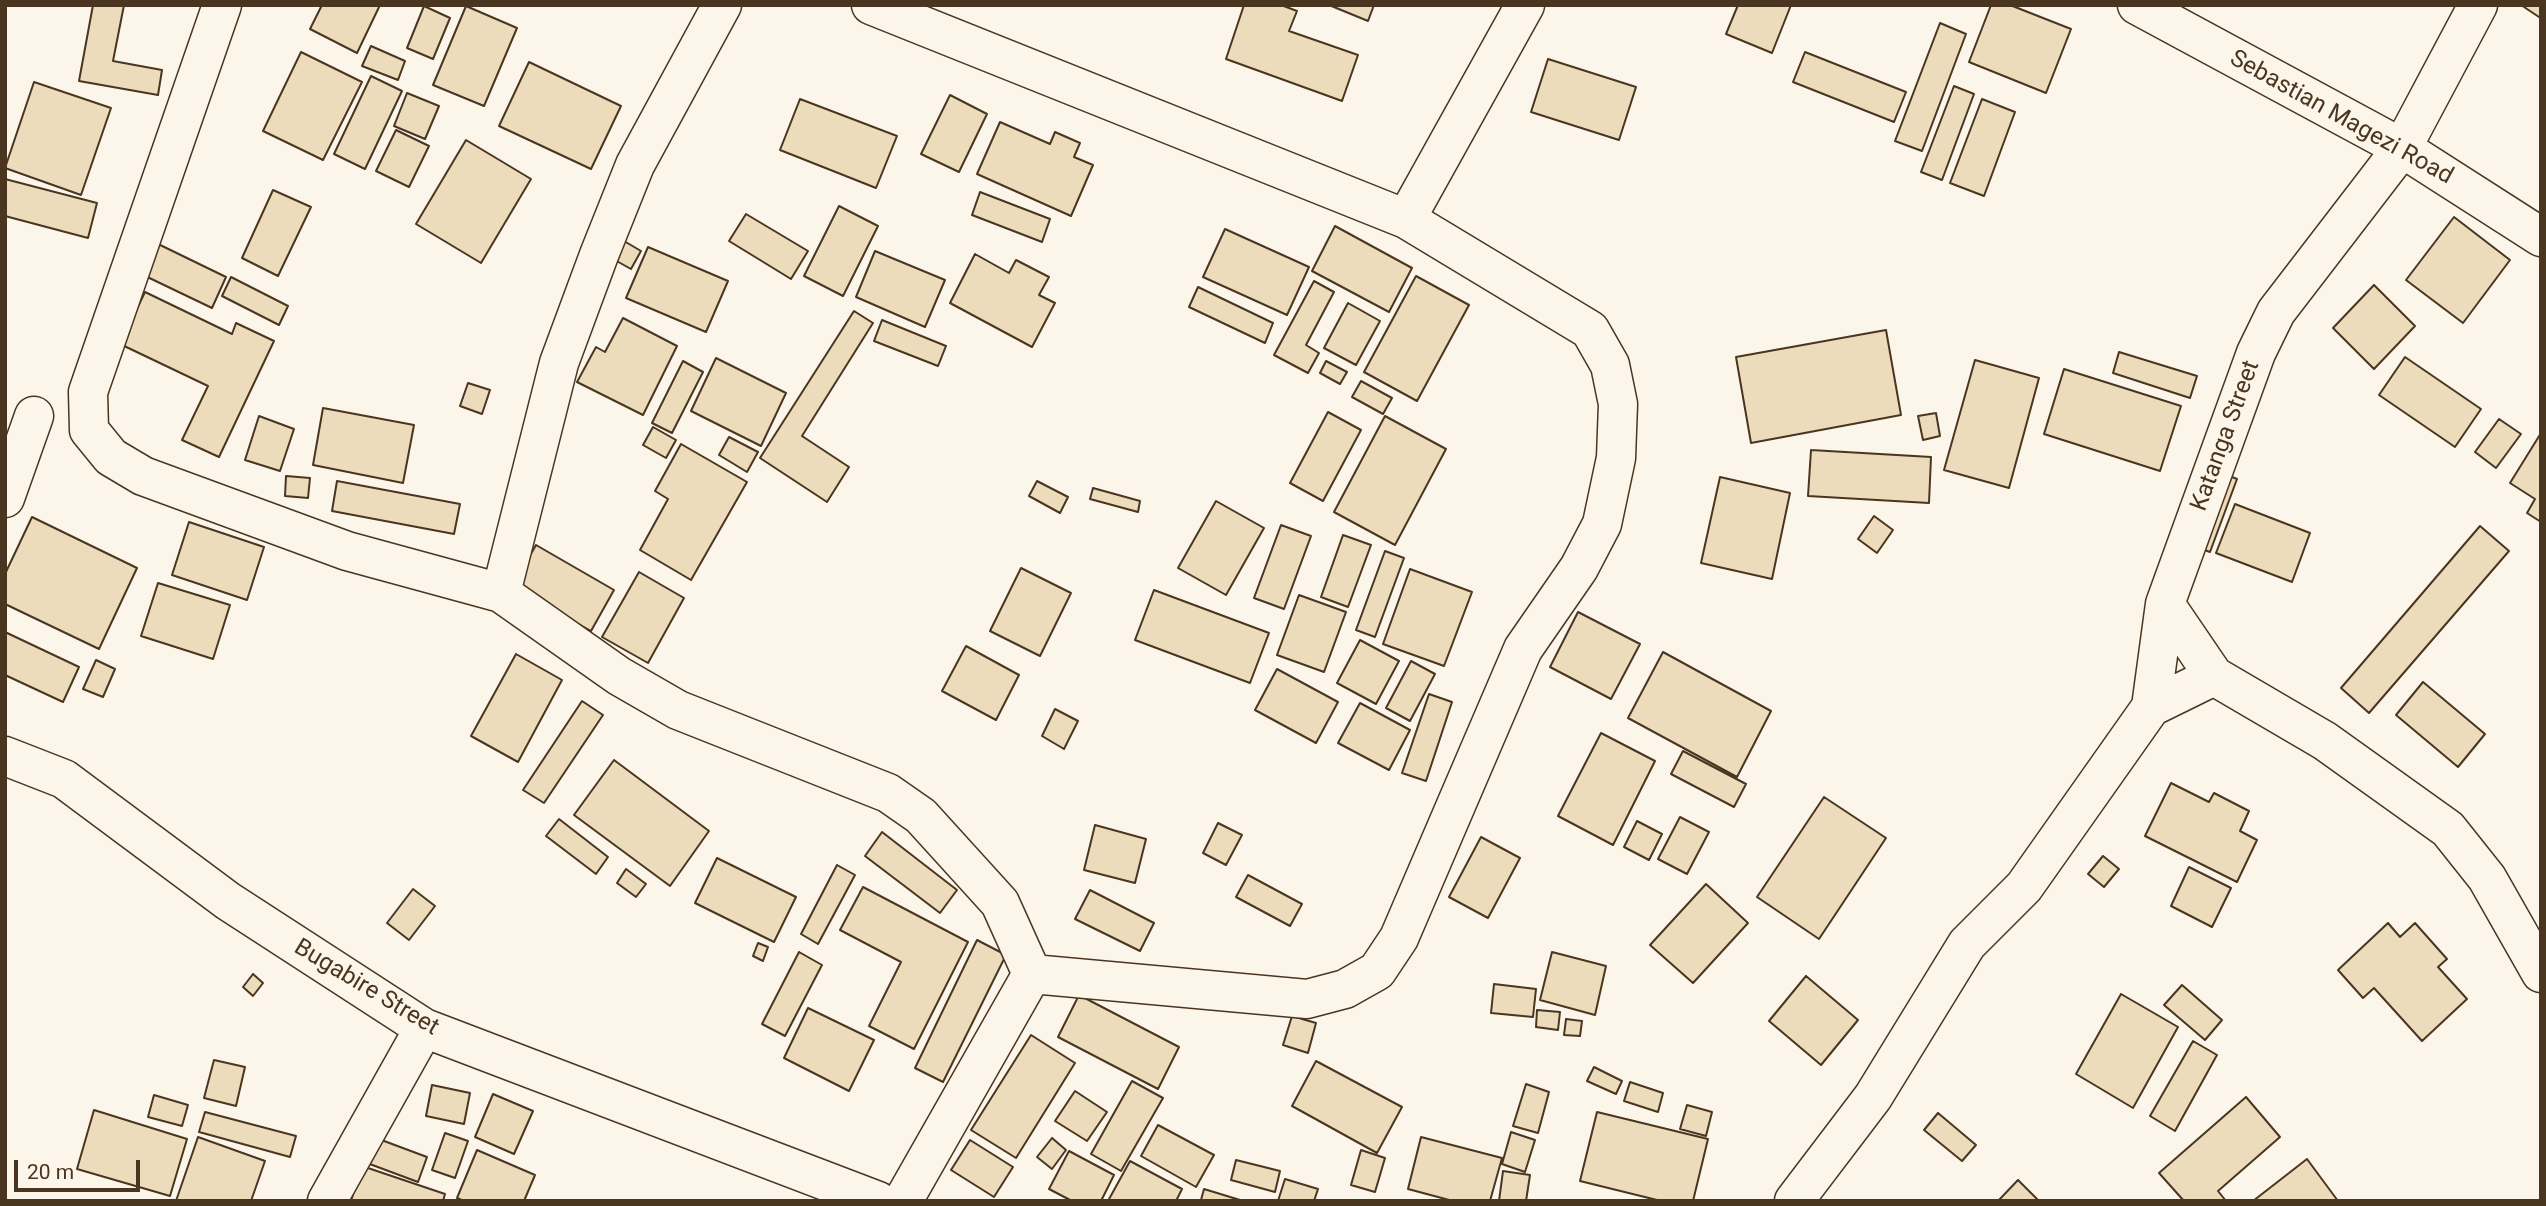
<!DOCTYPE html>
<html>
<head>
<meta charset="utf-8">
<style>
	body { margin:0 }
	#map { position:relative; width:2546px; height:1206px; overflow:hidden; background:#fbf6e9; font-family:Roboto,sans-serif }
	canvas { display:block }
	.frame { position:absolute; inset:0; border:7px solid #4a3520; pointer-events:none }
	.scale { position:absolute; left:14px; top:1160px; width:126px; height:32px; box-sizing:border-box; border:4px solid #4a3520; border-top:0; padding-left:9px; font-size:21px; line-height:24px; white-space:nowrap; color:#4a3520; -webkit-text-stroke:5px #fbf6e9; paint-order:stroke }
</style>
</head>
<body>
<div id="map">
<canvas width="2546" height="1206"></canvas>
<div class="frame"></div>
<div class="scale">20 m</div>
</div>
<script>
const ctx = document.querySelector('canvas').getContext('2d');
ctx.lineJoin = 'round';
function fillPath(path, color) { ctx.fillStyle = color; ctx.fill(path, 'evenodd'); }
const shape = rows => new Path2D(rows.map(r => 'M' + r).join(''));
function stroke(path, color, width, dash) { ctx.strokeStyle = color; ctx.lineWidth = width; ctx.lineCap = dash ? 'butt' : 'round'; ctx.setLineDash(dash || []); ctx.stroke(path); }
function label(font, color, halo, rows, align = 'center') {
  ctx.font = font + ' Roboto,sans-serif'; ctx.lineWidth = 5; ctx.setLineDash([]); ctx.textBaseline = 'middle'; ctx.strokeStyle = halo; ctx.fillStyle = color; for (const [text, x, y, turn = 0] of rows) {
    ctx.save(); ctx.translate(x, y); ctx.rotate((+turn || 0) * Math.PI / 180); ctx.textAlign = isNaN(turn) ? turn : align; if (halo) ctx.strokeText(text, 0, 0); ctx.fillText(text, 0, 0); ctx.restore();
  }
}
const building = shape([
	[93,5,124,5,113,61,162,70,158,95,79,81,93,5],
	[322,5,380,5,357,53,310,29,322,5],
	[1244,5,1281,5,1297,11,1289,31,1358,55,1342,101,1226,59,1244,5],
	[1329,5,1374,5,1368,21,1329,5],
	[1738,5,1791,5,1772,53,1726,34,1738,5],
	[1991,5,2010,5,2071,29,2046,93,1969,62,1991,5],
	[2521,5,2541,5,2541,15,2539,17,2521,5],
	[424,6,450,18,433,59,407,48,424,6],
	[466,6,517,28,484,106,433,85,466,6],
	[1940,23,1966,34,1922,151,1895,141,1940,23],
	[371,46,405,61,398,80,362,66,371,46],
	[301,52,362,82,323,160,263,131,301,52],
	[1805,52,1906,92,1894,122,1793,82,1805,52],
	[1548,59,1636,87,1619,140,1531,112,1548,59],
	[529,62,621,106,591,169,499,126,529,62],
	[371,76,402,91,365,169,334,154,371,76],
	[34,82,111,108,81,195,5,168,34,82],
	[1954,86,1974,94,1942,180,1921,172,1954,86],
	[407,93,439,106,425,139,394,126,407,93],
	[950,95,987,114,959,172,921,154,950,95],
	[800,99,897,136,876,188,780,150,800,99],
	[1982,99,2015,112,1984,196,1950,183,1982,99],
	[1000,122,1050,144,1055,132,1080,143,1074,157,1093,165,1071,216,977,174,1000,122],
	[396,130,429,146,409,187,376,171,396,130],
	[466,140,531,179,481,263,416,224,466,140],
	[5,179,97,203,88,238,5,216,5,179],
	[273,190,311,207,278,276,242,258,273,190],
	[980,192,1050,219,1042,242,972,215,980,192],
	[839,206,878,226,843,296,804,276,839,206],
	[746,214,808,251,791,279,729,241,746,214],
	[2454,217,2510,260,2463,323,2406,280,2454,217],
	[1335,226,1412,268,1389,312,1312,271,1335,226],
	[1225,229,1309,267,1287,315,1203,277,1225,229],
	[624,241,641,251,631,269,613,259,624,241],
	[154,242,226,277,212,308,139,273,154,242],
	[648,247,728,281,706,332,626,298,648,247],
	[875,251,945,280,925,327,856,297,875,251],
	[975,254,1009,273,1016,260,1049,277,1039,295,1055,303,1032,347,950,303,975,254],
	[1416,276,1469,305,1417,401,1364,372,1416,276],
	[231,277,288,306,279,325,222,296,231,277],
	[1314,281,1334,292,1306,345,1319,353,1308,373,1274,355,1314,281],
	[2374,285,2415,326,2374,369,2333,328,2374,285],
	[1198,287,1273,323,1265,343,1189,307,1198,287],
	[145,292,232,334,236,323,274,341,219,457,182,440,208,386,120,344,145,292],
	[1348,303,1380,321,1356,365,1324,348,1348,303],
	[854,311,873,323,802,436,849,467,827,502,760,458,854,311],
	[623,318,677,346,643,415,577,382,596,347,605,352,623,318],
	[882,320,946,346,938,366,874,341,882,320],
	[1886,330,1901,415,1751,443,1736,357,1886,330],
	[2119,352,2197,376,2190,398,2113,373,2119,352],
	[2405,357,2481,409,2455,447,2379,395,2405,357],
	[716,358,786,393,761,446,691,411,716,358],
	[1975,360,2039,378,2009,488,1944,470,1975,360],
	[683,361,703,372,672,433,652,423,683,361],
	[1326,361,1347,372,1340,384,1320,373,1326,361],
	[2064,369,2181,406,2160,471,2044,434,2064,369],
	[1361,381,1392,398,1383,414,1352,397,1361,381],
	[468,383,490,390,482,414,460,406,468,383],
	[323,408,414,425,403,483,313,465,323,408],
	[1328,412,1361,430,1323,501,1290,483,1328,412],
	[1936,413,1940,436,1923,440,1918,416,1936,413],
	[259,416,294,429,280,471,245,460,259,416],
	[1385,416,1446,449,1395,545,1334,512,1385,416],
	[2499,419,2521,434,2496,468,2475,452,2499,419],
	[653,427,676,440,666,458,643,445,653,427],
	[2541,433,2541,522,2527,513,2535,499,2510,483,2541,433],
	[729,437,758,452,747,472,719,455,729,437],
	[681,444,747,482,691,580,640,550,668,499,655,491,681,444],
	[1811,450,1931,457,1929,503,1808,496,1811,450],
	[2219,472,2237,479,2210,552,2191,545,2219,472],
	[286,476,310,478,308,498,285,496,286,476],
	[1720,477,1790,493,1772,579,1701,563,1720,477],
	[337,481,460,504,454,534,332,511,337,481],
	[1037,481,1068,497,1060,513,1029,496,1037,481],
	[1093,488,1140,501,1138,512,1090,499,1093,488],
	[1216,501,1264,528,1226,595,1178,568,1216,501],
	[2235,504,2310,533,2292,582,2216,553,2235,504],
	[1874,516,1893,530,1877,553,1858,539,1874,516],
	[32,517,137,568,99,649,5,604,5,574,32,517],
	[189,522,264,547,247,600,172,575,189,522],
	[1281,525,1311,536,1284,609,1254,598,1281,525],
	[2480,526,2509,551,2369,713,2341,688,2480,526],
	[1343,535,1371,545,1348,607,1321,597,1343,535],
	[536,545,614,590,591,631,512,587,536,545],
	[1385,551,1404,558,1375,637,1356,630,1385,551],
	[1021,568,1071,593,1040,656,990,631,1021,568],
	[1410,569,1472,592,1444,666,1383,644,1410,569],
	[639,572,684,598,648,663,602,637,639,572],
	[158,583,230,605,213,659,141,636,158,583],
	[1154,590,1269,633,1250,683,1135,640,1154,590],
	[1299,595,1346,612,1324,672,1277,655,1299,595],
	[1578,612,1640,644,1611,699,1550,667,1578,612],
	[5,632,79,667,63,702,5,675,5,632],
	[1360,640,1399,661,1376,704,1337,683,1360,640],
	[966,646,1019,675,996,720,942,691,966,646],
	[1663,652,1771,711,1737,777,1628,718,1663,652],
	[516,654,562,680,518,762,471,736,516,654],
	[96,660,115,669,103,697,83,689,96,660],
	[1411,661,1435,674,1410,721,1386,708,1411,661],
	[1277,669,1338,702,1316,743,1255,710,1277,669],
	[2423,682,2485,734,2458,767,2396,715,2423,682],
	[1429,694,1452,702,1426,781,1402,773,1429,694],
	[582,701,603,715,544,803,523,790,582,701],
	[1360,703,1410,730,1389,770,1338,743,1360,703],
	[1055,709,1078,721,1064,749,1042,736,1055,709],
	[1601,733,1655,761,1613,845,1558,816,1601,733],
	[1683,751,1746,784,1734,807,1671,774,1683,751],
	[614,760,709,831,670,886,574,815,614,760],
	[2171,783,2209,802,2214,793,2249,811,2240,831,2257,840,2237,882,2145,836,2171,783],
	[1824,797,1886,838,1819,939,1757,897,1824,797],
	[1680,817,1709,832,1687,874,1658,859,1680,817],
	[559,819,608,857,596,874,546,836,559,819],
	[1637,821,1662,834,1649,860,1624,847,1637,821],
	[1218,823,1242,835,1226,865,1203,853,1218,823],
	[1095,825,1146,839,1135,883,1084,870,1095,825],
	[882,832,957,890,940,913,865,856,882,832],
	[1481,837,1520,858,1488,918,1449,897,1481,837],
	[2103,856,2119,869,2104,887,2088,874,2103,856],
	[717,858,796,897,774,942,695,903,717,858],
	[837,865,855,875,818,944,801,934,837,865],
	[2189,867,2231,888,2212,927,2171,906,2189,867],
	[626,869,646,884,636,897,617,883,626,869],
	[1248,875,1302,904,1290,926,1236,897,1248,875],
	[1706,884,1748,923,1693,983,1650,945,1706,884],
	[863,887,968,942,914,1049,869,1026,901,962,840,930,863,887],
	[413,889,435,906,409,940,387,923,413,889],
	[1090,890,1154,923,1140,951,1075,919,1090,890],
	[2388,923,2400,937,2415,923,2447,959,2438,967,2467,999,2422,1041,2374,988,2363,998,2338,970,2388,923],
	[977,940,1006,955,943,1082,915,1068,977,940],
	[758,943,768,947,763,961,753,956,758,943],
	[799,952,822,965,785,1036,762,1024,799,952],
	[1552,952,1606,966,1595,1015,1540,1000,1552,952],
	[253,974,263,983,253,996,243,987,253,974],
	[1806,976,1858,1020,1821,1065,1769,1021,1806,976],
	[1494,984,1536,989,1533,1017,1491,1013,1494,984],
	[2182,985,2222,1020,2205,1040,2164,1005,2182,985],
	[2121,994,2178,1027,2133,1108,2076,1074,2121,994],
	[1079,995,1179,1047,1158,1089,1058,1037,1079,995],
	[808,1008,874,1040,849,1091,784,1058,808,1008],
	[1537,1010,1560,1012,1558,1030,1536,1027,1537,1010],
	[1292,1016,1316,1023,1308,1053,1283,1045,1292,1016],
	[1566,1019,1582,1021,1580,1036,1564,1035,1566,1019],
	[1031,1035,1075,1063,1016,1158,971,1130,1031,1035],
	[2193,1041,2217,1055,2175,1131,2150,1116,2193,1041],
	[214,1060,245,1067,236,1106,204,1098,214,1060],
	[1316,1061,1402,1107,1377,1153,1292,1106,1316,1061],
	[1594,1067,1622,1081,1616,1094,1587,1081,1594,1067],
	[1132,1081,1163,1098,1121,1171,1091,1154,1132,1081],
	[1630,1082,1663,1093,1658,1112,1624,1101,1630,1082],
	[1526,1084,1549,1092,1538,1133,1513,1126,1526,1084],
	[432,1085,470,1093,464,1124,426,1116,432,1085],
	[1075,1091,1107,1112,1087,1141,1055,1121,1075,1091],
	[493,1094,533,1111,514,1154,475,1137,493,1094],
	[154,1095,188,1105,182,1126,148,1117,154,1095],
	[2246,1097,2280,1137,2218,1191,2226,1201,2184,1201,2159,1173,2246,1097],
	[1687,1105,1712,1112,1706,1136,1680,1129,1687,1105],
	[94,1110,187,1139,170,1196,77,1169,94,1110],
	[205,1112,296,1136,290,1157,199,1132,205,1112],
	[1597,1112,1708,1139,1693,1201,1661,1201,1580,1181,1597,1112],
	[1938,1113,1976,1145,1962,1161,1924,1130,1938,1113],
	[1158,1125,1214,1155,1196,1187,1141,1156,1158,1125],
	[1511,1132,1535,1140,1525,1172,1502,1164,1511,1132],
	[445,1133,468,1141,455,1178,432,1170,445,1133],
	[198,1137,265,1161,251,1201,176,1201,198,1137],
	[1421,1137,1502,1158,1490,1201,1453,1201,1408,1189,1421,1137],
	[376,1138,427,1157,418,1182,367,1163,376,1138],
	[1052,1138,1066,1150,1052,1169,1037,1157,1052,1138],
	[970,1140,1013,1167,994,1197,951,1170,970,1140],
	[477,1150,535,1175,524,1201,464,1201,457,1198,477,1150],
	[1361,1150,1385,1158,1375,1192,1351,1185,1361,1150],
	[1069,1151,1114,1175,1101,1201,1072,1201,1049,1189,1069,1151],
	[2307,1159,2338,1201,2253,1201,2307,1159],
	[1236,1160,1280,1171,1275,1192,1231,1180,1236,1160],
	[1130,1161,1182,1189,1176,1201,1108,1201,1130,1161],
	[362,1166,445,1194,443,1201,351,1201,362,1166],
	[1503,1171,1530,1175,1526,1201,1499,1201,1503,1171],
	[1285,1179,1318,1189,1314,1201,1278,1201,1285,1179],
	[2018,1180,2039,1201,1998,1201,2018,1180],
	[1204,1189,1240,1200,1239,1201,1201,1200,1204,1189]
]);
const minor = shape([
	[222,5,88,392,89,430,111,457,143,476,347,551,501,593],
	[722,5,635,165,599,255,559,363,501,593,619,676,678,710,888,793,921,816,1000,903,1032,974,903,1201],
	[871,5,1406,219,1590,330,1610,365,1618,404,1616,458,1602,524,1579,568,1523,649,1399,938,1377,971,1345,989,1307,999,1032,974],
	[2137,5,2402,148,2541,237],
	[1406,219,1525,5],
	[5,498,34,416],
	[2165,604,2214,676,2325,741,2448,829,2487,878,2541,973],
	[2151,707,2214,676],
	[5,756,64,779,228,901,424,1028,878,1201],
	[327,1201,424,1028],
	[1794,1201,1873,1097,1967,944,2024,887,2151,707,2165,604,2256,353,2276,312,2402,148,2478,5]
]);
const streetNames = [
	["Sebastian Magezi Road",2341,118,29],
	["Katanga Street",2226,436,-70],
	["Bugabire Street",366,988,31]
];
fillPath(building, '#ecdcbc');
stroke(building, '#4a3520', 2);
stroke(minor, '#4a3520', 41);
stroke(minor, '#fbf6e9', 38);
label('24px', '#4a3520', '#fbf6e9', streetNames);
</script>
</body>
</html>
